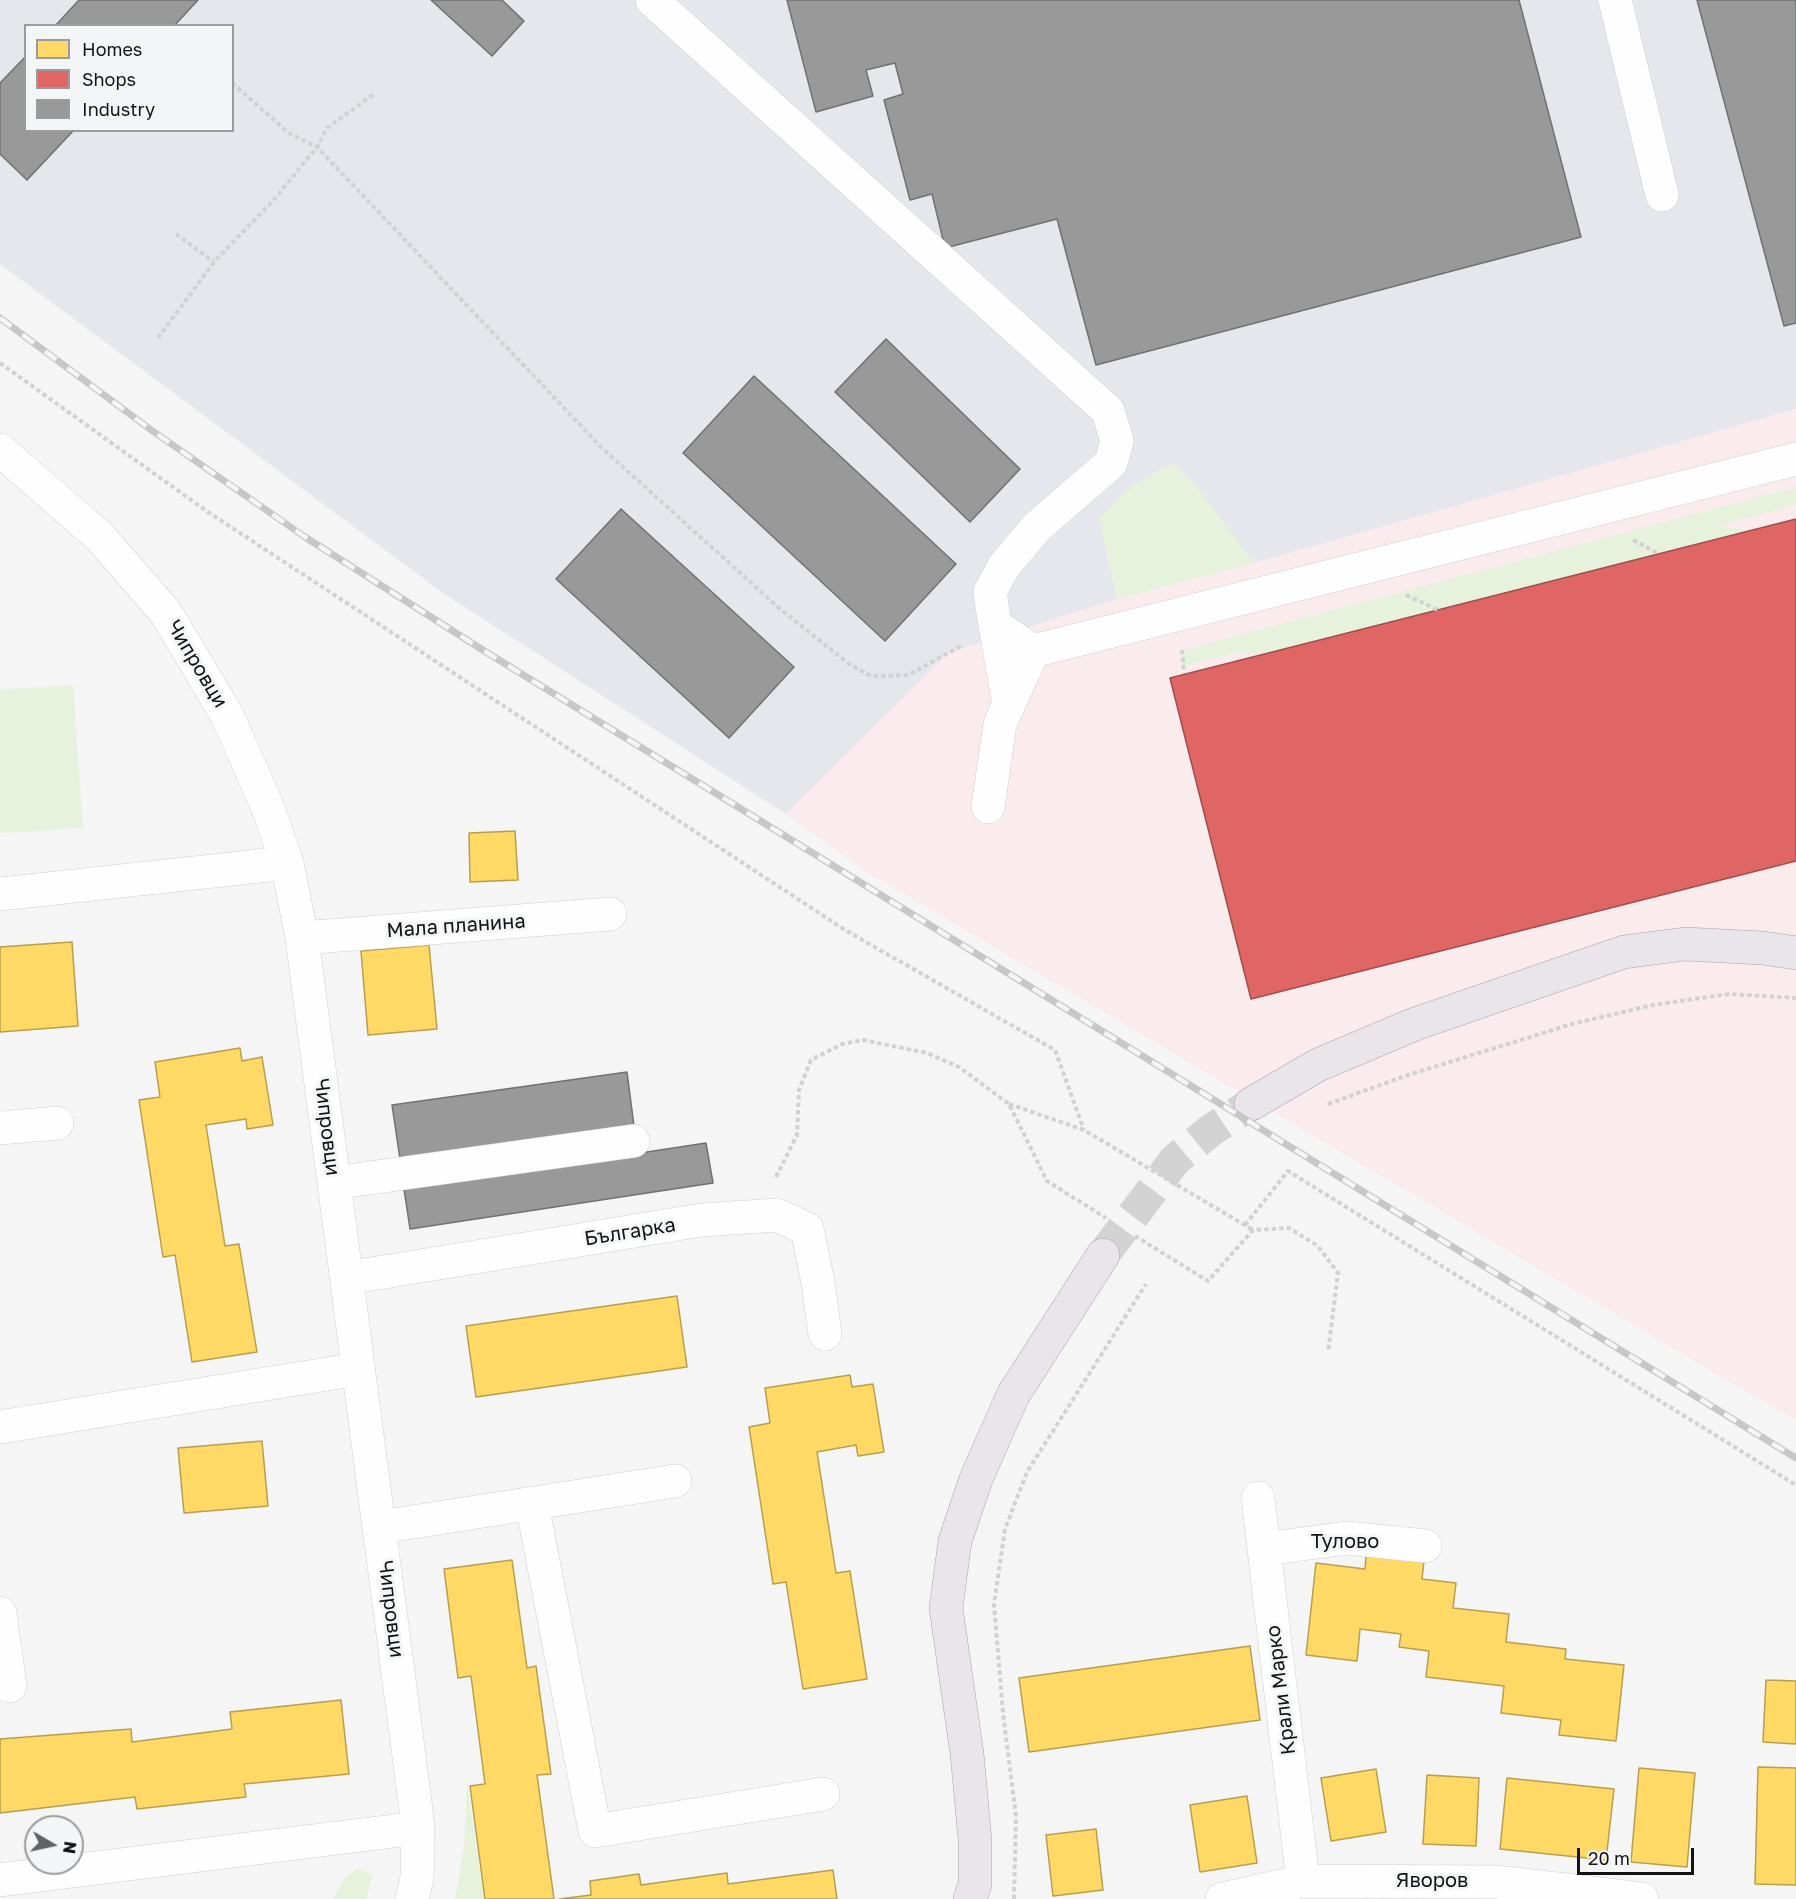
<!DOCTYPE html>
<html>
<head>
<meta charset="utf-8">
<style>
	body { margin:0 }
	#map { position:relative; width:1796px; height:1899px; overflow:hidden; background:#f5f5f5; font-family:"Golos Text",sans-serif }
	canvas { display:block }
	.legend { position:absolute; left:24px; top:24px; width:210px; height:108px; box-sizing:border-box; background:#f4f5f6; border:2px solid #9a9b9b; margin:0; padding:8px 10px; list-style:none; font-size:18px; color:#121313 }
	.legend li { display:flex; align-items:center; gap:12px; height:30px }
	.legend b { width:30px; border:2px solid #9a9b9b }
	.north { position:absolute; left:24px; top:1815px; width:60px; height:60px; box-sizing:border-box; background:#f4f5f6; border:2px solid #9a9b9b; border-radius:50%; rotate:99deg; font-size:16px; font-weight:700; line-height:24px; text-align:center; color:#121313 }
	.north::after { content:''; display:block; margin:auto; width:21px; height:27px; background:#616262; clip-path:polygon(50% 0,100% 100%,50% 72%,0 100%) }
	.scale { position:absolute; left:1577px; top:1848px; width:117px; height:27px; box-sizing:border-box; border:3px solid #121313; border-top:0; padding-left:8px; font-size:18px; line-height:21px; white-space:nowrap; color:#121313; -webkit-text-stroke:4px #f4f5f6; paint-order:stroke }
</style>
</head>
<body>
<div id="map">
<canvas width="1796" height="1899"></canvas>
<ul class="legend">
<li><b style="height:16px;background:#ffd966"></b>Homes</li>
<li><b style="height:16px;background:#e06666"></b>Shops</li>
<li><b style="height:16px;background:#999"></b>Industry</li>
</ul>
<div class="north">N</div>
<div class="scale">20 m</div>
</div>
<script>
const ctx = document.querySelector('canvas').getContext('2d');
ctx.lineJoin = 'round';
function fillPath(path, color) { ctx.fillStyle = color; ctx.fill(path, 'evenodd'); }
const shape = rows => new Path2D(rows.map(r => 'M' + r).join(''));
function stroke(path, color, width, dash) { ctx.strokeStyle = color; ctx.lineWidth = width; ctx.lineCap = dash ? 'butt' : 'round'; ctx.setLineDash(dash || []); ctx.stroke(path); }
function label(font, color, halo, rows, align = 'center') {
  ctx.font = font + ' "Golos Text",sans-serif'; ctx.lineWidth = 6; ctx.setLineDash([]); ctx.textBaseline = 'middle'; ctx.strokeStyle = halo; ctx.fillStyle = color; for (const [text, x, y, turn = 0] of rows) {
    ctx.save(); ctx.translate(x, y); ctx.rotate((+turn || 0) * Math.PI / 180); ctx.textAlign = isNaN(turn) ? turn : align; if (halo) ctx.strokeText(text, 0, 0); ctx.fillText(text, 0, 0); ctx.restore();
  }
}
const commercial = shape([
	[1796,409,1796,1421,865,871,786,814,948,653,1117,599,1254,563]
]);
const built = shape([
	[0,0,1796,0,1796,409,1254,563,1117,599,948,653,786,814,443,593,0,264],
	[26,26,232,26,232,130,26,130]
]);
const green = shape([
	[1173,463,1198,488,1254,563,1117,599,1099,518,1135,484],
	[1796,487,1796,505,1718,525,1750,531,1264,654,1232,654,1182,666,1182,650],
	[73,685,83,828,0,833,0,690],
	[467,1782,484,1899,455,1899,464,1846],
	[357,1869,372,1874,367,1899,333,1899,344,1879]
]);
const homes = shape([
	[515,831,518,880,470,882,469,833,515,831],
	[72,942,78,1026,0,1032,0,947,72,942],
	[429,945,437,1029,368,1035,361,951,429,945],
	[240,1048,242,1061,262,1057,273,1125,247,1129,246,1119,206,1125,225,1246,239,1244,257,1352,192,1362,175,1255,163,1257,139,1100,160,1097,155,1062,240,1048],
	[677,1296,687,1367,476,1397,466,1326,677,1296],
	[850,1375,852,1387,873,1384,884,1452,858,1456,856,1445,817,1452,836,1573,850,1571,867,1679,803,1689,786,1582,773,1584,749,1427,770,1423,765,1388,850,1375],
	[262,1441,268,1506,184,1513,178,1448,262,1441],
	[1367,1547,1425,1553,1422,1579,1456,1583,1453,1608,1509,1614,1506,1642,1566,1649,1565,1659,1624,1665,1616,1741,1559,1735,1561,1720,1501,1713,1504,1686,1426,1677,1429,1651,1399,1647,1401,1634,1360,1629,1357,1661,1306,1655,1316,1563,1365,1569,1367,1547],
	[512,1560,527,1668,536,1666,551,1774,537,1775,554,1899,485,1899,470,1786,485,1784,471,1676,458,1678,444,1569,512,1560],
	[1250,1646,1260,1720,1029,1752,1019,1678,1250,1646],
	[1766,1680,1796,1681,1796,1744,1763,1742,1766,1680],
	[341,1700,349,1774,244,1784,246,1797,137,1809,135,1797,0,1813,0,1739,131,1729,132,1742,232,1729,230,1712,341,1700],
	[1758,1767,1796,1768,1796,1885,1755,1884,1758,1767],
	[1639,1768,1695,1773,1687,1867,1631,1862,1639,1768],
	[1376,1769,1386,1832,1331,1841,1321,1778,1376,1769],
	[1427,1775,1479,1778,1476,1846,1423,1844,1427,1775],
	[1507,1778,1614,1789,1606,1860,1500,1849,1507,1778],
	[1247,1796,1257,1863,1200,1872,1190,1805,1247,1796],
	[1096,1829,1103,1890,1053,1896,1046,1835,1096,1829],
	[833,1870,837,1899,559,1899,591,1895,590,1881,639,1874,641,1885,727,1873,728,1884,833,1870]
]);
const shops = shape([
	[1796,519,1796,861,1251,999,1170,678,1796,519]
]);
const industry = shape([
	[79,0,198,0,174,26,55,26,79,0],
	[431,0,502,0,524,21,492,56,431,0],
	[787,0,1519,0,1581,237,1096,365,1057,219,945,248,932,194,910,200,884,100,903,94,895,63,866,70,873,96,816,112,787,0],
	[1697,0,1796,0,1796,323,1784,326,1697,0],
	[26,56,26,130,74,130,27,180,0,154,0,83,26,56],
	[886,339,1020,469,970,522,835,392,886,339],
	[754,376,956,564,885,641,683,453,754,376],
	[621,509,794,667,729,738,556,579,621,509],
	[627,1072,634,1126,400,1159,392,1105,627,1072],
	[706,1143,713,1183,410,1229,404,1189,706,1143]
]);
const majorTunnel = shape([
	[1103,1255,1175,1160,1210,1131,1251,1104]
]);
const path = shape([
	[232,83,289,133,317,147,602,448,779,608,849,664,871,676,908,675,963,645],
	[176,234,214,262],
	[158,338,214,262,272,202,317,147,327,128,374,94],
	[0,363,205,510,845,930,1055,1050,1084,1130],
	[1633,540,1659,554],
	[1406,595,1438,610],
	[1182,650,1184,673],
	[1009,1104,1084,1130,1253,1230],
	[1328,1104,1405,1076,1572,1024,1653,1005,1729,994,1796,998],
	[776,1177,797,1135,799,1090,811,1060,842,1044,863,1040,927,1053,959,1067,1009,1104,1047,1181,1106,1218],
	[1245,1225,1288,1171,1796,1485],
	[1135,1236,1208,1281,1253,1230,1289,1228,1318,1246,1338,1273,1328,1352],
	[1014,1899,1016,1816,1003,1713,994,1604,1005,1529,1027,1472,1146,1284]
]);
const minor = shape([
	[652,0,1108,411,1117,441,1111,463,1037,527,1004,566,990,592,995,625,1033,651],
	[1615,0,1662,195],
	[0,450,100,537,166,613,227,715,268,808,287,863,302,938,314,1030,415,1802,418,1828,417,1878,412,1899],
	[995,625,1009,704],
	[988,807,1000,724,1033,651,1796,459],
	[0,894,287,863],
	[302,938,610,914],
	[0,1128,57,1123],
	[334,1183,633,1141],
	[347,1278,702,1220,777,1215,807,1229,818,1282,825,1334],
	[0,1427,358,1369],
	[1258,1498,1303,1881],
	[532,1504,595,1831,823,1794],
	[381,1527,675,1481],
	[1265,1549,1347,1538,1425,1546],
	[0,1613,10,1686],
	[0,1880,418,1828],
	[1222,1899,1303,1881,1497,1882,1642,1899]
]);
const major = shape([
	[1251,1104,1318,1065,1415,1024,1624,952,1685,944,1763,948,1796,953],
	[970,1899,975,1884,975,1840,967,1754,946,1608,955,1541,976,1479,1013,1395,1103,1255]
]);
const rail = shape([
	[0,318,154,432,305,537,486,652,1796,1458]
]);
const streetNames = [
	["Чипровци",197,664,59],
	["Мала планина",456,926,-4],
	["Чипровци",327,1127,83],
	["Българка",630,1232,-9],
	["Тулово",1345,1542],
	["Чипровци",391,1609,83],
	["Крали Марко",1281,1690,-97],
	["Яворов",1432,1881]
];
fillPath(commercial, '#faecec');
fillPath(built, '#e6e7ec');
fillPath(green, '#e7f2dc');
fillPath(homes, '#ffd966');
stroke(homes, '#b89e4d', 1.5);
fillPath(shops, '#e06666');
stroke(shops, '#a24d4d', 1.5);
fillPath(industry, '#999');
stroke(industry, '#707171', 1.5);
stroke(majorTunnel, '#d3d3d3', 33, [33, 16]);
stroke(minor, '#d0d0d0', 34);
stroke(major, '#aaa2aa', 34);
stroke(path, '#d2d2d3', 4, [4.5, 3]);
stroke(minor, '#fefefe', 33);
stroke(major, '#eae5ea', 33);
stroke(rail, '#c7c7c7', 7);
stroke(rail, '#f4f5f6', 4.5, [14]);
label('20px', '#121313', '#f4f5f6', streetNames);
</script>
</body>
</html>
